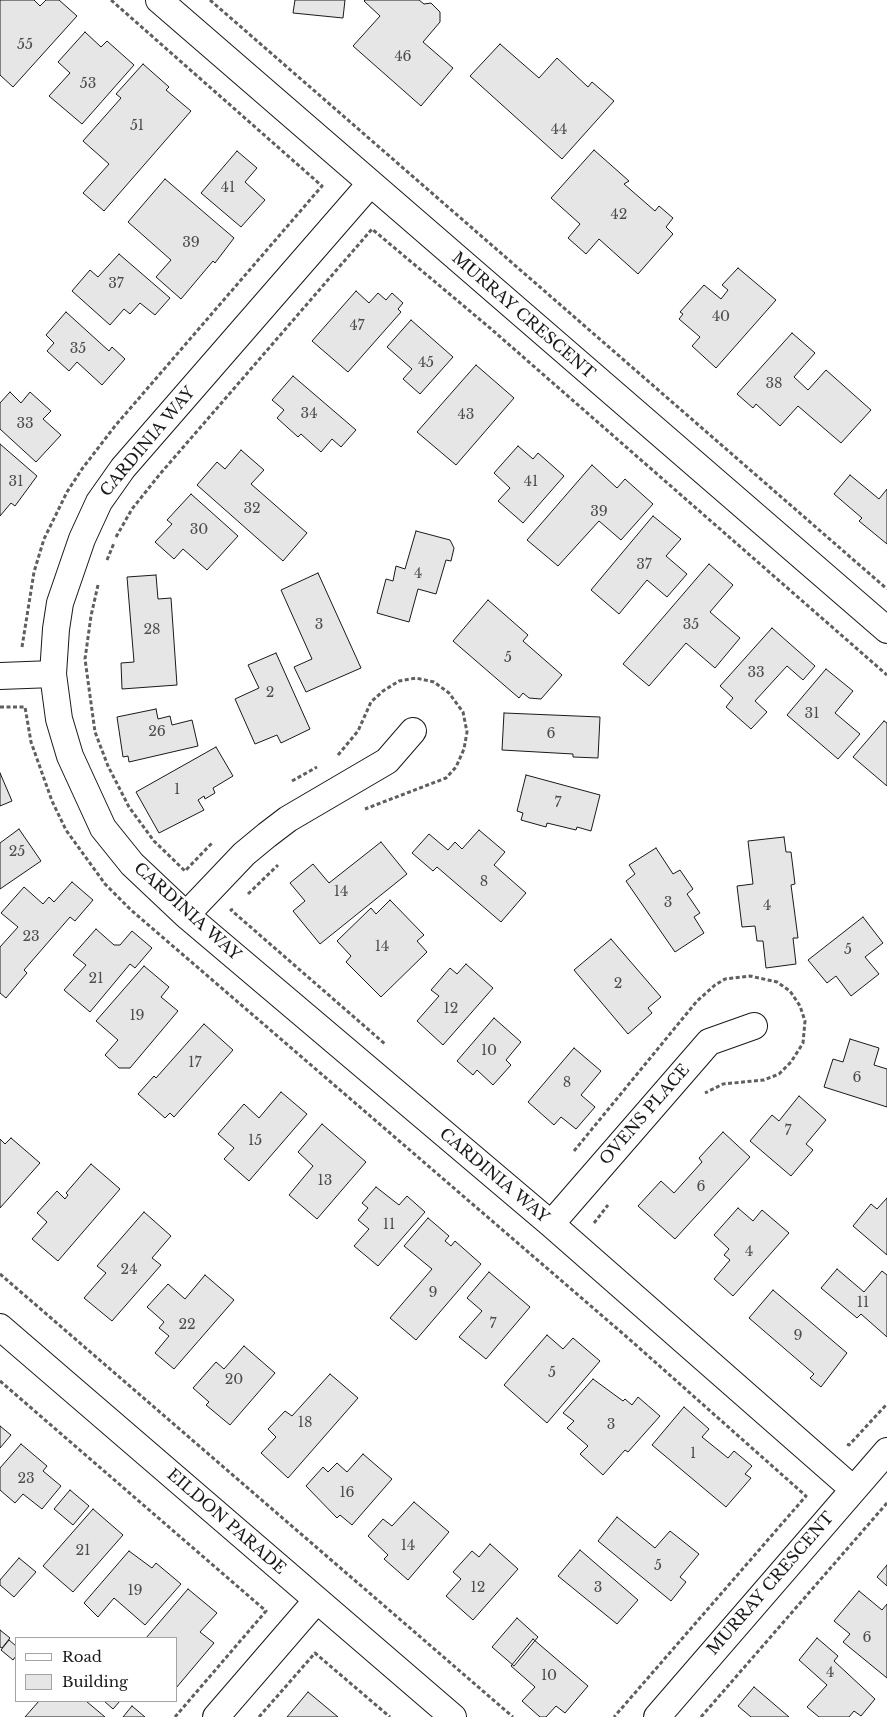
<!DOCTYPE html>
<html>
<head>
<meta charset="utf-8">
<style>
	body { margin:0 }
	#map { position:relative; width:887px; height:1717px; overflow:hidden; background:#fff; font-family:"Libre Baskerville",serif }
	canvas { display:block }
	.legend { position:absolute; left:15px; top:1637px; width:162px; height:65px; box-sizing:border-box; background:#fff; border:1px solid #a3a3a3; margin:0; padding:6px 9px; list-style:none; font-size:15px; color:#1a1a1a }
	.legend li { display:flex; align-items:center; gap:10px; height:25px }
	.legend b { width:25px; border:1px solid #a3a3a3 }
</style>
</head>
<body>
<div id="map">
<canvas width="887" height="1717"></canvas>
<ul class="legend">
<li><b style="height:6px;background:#fff"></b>Road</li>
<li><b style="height:14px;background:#e6e6e6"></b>Building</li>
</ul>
</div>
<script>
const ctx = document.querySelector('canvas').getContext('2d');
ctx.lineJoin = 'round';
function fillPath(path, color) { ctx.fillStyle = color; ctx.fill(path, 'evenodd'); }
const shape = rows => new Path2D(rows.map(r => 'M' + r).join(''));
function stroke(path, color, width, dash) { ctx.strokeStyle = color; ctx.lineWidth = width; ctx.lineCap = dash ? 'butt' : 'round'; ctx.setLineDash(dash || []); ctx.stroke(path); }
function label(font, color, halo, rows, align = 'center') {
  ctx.font = font + ' "Libre Baskerville",serif'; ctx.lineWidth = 4; ctx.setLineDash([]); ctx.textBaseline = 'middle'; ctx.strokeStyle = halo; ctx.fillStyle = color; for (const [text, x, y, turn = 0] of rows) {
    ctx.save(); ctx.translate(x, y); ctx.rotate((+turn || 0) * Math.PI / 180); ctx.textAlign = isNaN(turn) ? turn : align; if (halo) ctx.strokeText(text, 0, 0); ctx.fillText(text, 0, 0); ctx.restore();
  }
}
const building = shape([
	[0,0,34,0,40,6,46,0,59,0,77,16,13,87,0,75,0,0],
	[295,0,345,0,343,18,293,13,295,0],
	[365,0,419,0,424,4,431,3,440,12,440,22,423,42,453,68,421,106,353,46,380,16,364,1,365,0],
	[85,32,101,47,107,41,134,65,82,124,49,96,70,73,58,62,85,32],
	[500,44,539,78,557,58,588,87,592,82,614,101,562,159,470,76,500,44],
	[143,64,169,87,166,90,191,111,104,211,83,193,109,164,83,141,121,98,116,94,143,64],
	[594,150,629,181,624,184,655,211,659,206,673,218,666,227,673,234,638,274,599,239,586,254,568,238,580,224,551,198,594,150],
	[237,151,257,168,245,182,265,200,241,227,201,193,237,151],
	[165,179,234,238,215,263,213,261,181,299,156,277,171,260,128,222,165,179],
	[119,254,170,298,155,315,140,303,130,314,124,309,110,325,72,291,90,270,98,277,119,254],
	[738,268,776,300,716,368,692,346,700,337,679,319,683,314,680,312,704,285,721,299,728,290,722,285,738,268],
	[356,291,369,303,378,293,386,300,392,293,403,303,398,309,401,312,348,372,312,341,356,291],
	[66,312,109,351,112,347,125,359,102,385,77,362,69,371,47,351,54,343,46,335,66,312],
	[411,320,453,357,420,394,403,379,412,369,387,347,411,320],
	[792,333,815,353,794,377,808,390,826,370,871,410,841,443,798,406,780,426,756,404,753,408,737,394,792,333],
	[476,365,514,398,456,465,417,432,476,365],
	[293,376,356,430,341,447,332,439,321,452,301,434,298,437,277,418,284,410,272,400,293,376],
	[10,392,21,403,30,392,51,411,43,419,61,435,36,462,0,429,0,403,10,392],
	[0,444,37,476,15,506,11,503,0,516,0,444],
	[518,446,533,459,538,453,564,476,523,523,498,501,510,488,494,473,518,446],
	[241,450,264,470,251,484,307,533,283,561,197,485,217,462,225,469,241,450],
	[592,465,617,488,625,479,653,504,621,540,599,521,558,566,527,540,592,465],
	[850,475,879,499,887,489,887,544,859,521,862,518,834,494,850,475],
	[191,494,238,536,207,570,183,549,174,559,155,542,172,524,167,520,191,494],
	[653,516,681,539,666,556,687,574,667,597,647,580,619,614,591,590,653,516],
	[416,531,450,540,454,548,451,561,446,560,436,594,418,589,409,622,377,613,386,579,393,581,396,566,405,569,416,531],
	[709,564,733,585,710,612,740,638,715,668,686,643,649,686,623,664,709,564],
	[318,573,361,668,306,692,294,667,312,659,281,590,318,573],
	[156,575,158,599,171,598,177,685,122,689,121,663,134,662,127,577,156,575],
	[488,600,528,635,523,641,562,675,541,699,529,698,523,693,519,698,453,641,488,600],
	[772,628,815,666,803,680,787,666,755,701,767,712,751,729,726,707,733,698,720,686,772,628],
	[276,653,310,729,281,743,277,735,255,744,235,699,259,688,248,665,276,653],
	[826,669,853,691,835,713,860,734,838,759,787,715,826,669],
	[156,709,158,719,170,716,172,725,192,720,198,746,129,762,128,756,123,757,117,717,156,709],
	[504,713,600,717,598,758,573,757,573,754,502,750,504,713],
	[884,721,887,723,887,786,853,757,884,721],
	[216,747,233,776,213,788,215,793,205,799,204,796,198,800,204,810,159,833,136,792,216,747],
	[0,773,12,801,0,806,0,773],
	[526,775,600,795,591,831,577,827,576,830,547,823,546,827,521,820,523,813,517,811,526,775],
	[19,829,41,861,0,889,0,843,19,829],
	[479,830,505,852,494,865,526,893,501,922,437,867,433,871,412,853,429,834,448,850,455,842,462,849,479,830],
	[784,837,786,852,791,852,795,884,791,885,798,938,793,938,796,964,766,968,763,941,757,941,755,926,742,927,737,886,753,884,748,841,784,837],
	[381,842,407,874,320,944,293,911,305,901,290,883,313,864,329,883,381,842],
	[656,848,673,874,680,870,693,889,687,894,700,913,694,917,704,933,675,952,626,881,635,874,629,865,656,848],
	[72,882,93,900,75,921,70,917,24,970,27,973,6,998,0,993,0,947,18,927,1,913,24,887,43,904,49,897,54,902,72,882],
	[390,900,424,935,417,941,427,952,381,997,346,962,351,956,337,941,371,908,376,914,390,900],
	[863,917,883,943,865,957,879,974,851,996,836,976,827,983,808,960,863,917],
	[96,929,114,945,120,945,132,931,152,948,135,968,130,964,90,1012,64,990,86,965,73,955,96,929],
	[611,939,661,997,648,1008,652,1013,628,1034,574,970,611,939],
	[466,964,493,988,443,1045,417,1021,439,996,431,990,450,968,457,974,466,964],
	[144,966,169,987,161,997,178,1011,130,1068,119,1068,105,1055,118,1040,96,1021,144,966],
	[494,1018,521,1042,506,1060,511,1065,493,1085,477,1070,473,1075,457,1061,494,1018],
	[204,1024,233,1050,174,1117,170,1113,165,1118,138,1094,154,1076,156,1078,204,1024],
	[850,1039,879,1048,874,1065,887,1069,887,1107,824,1087,833,1059,843,1062,850,1039],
	[574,1048,601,1071,581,1095,595,1107,576,1129,561,1117,554,1125,528,1102,574,1048],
	[281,1092,307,1114,249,1181,224,1159,234,1148,218,1134,244,1104,259,1118,281,1092],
	[799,1096,826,1120,806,1144,813,1150,791,1176,750,1141,772,1115,779,1121,799,1096],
	[322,1124,366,1162,317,1219,289,1195,313,1166,298,1152,322,1124],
	[723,1132,750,1157,675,1239,638,1206,661,1181,674,1193,702,1162,699,1158,723,1132],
	[11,1138,40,1163,0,1208,0,1139,5,1144,11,1138],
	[91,1164,120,1189,58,1261,32,1239,47,1222,37,1213,57,1191,65,1199,68,1195,66,1193,91,1164],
	[376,1187,399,1205,407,1196,425,1212,378,1266,354,1246,369,1229,358,1220,368,1208,362,1203,376,1187],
	[887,1198,887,1255,853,1226,871,1204,877,1209,887,1198],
	[738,1208,753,1221,762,1210,789,1233,733,1296,714,1279,730,1260,724,1255,729,1249,714,1235,738,1208],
	[144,1212,171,1236,152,1258,161,1265,112,1321,84,1298,106,1273,97,1266,144,1212],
	[428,1218,449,1236,445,1241,451,1246,455,1241,481,1264,416,1340,390,1318,432,1269,404,1246,428,1218],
	[837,1269,864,1292,882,1271,887,1275,887,1337,861,1314,857,1318,821,1288,837,1269],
	[489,1272,530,1307,486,1359,459,1337,482,1311,467,1298,489,1272],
	[205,1275,234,1300,174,1369,155,1353,169,1336,159,1328,164,1322,147,1307,168,1284,185,1299,205,1275],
	[773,1290,847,1353,821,1387,810,1378,814,1374,749,1318,773,1290],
	[547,1335,563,1349,573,1338,600,1361,547,1423,504,1385,547,1335],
	[244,1346,275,1373,230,1425,206,1405,209,1402,193,1388,216,1362,224,1369,244,1346],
	[330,1374,358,1398,288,1478,261,1453,276,1437,268,1429,285,1411,292,1416,330,1374],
	[593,1379,623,1401,625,1399,632,1405,638,1397,660,1416,628,1452,625,1450,603,1475,580,1454,588,1446,567,1428,574,1421,563,1413,593,1379],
	[684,1407,709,1429,702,1437,728,1458,734,1451,752,1466,745,1474,751,1478,726,1507,652,1445,684,1407],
	[0,1426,11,1435,0,1448,0,1426],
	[21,1444,47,1466,43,1471,61,1486,42,1509,23,1494,15,1503,0,1490,0,1468,21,1444],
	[363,1454,392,1479,352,1525,340,1515,337,1518,306,1486,323,1467,328,1472,337,1463,347,1472,363,1454],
	[70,1490,89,1506,73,1525,54,1509,70,1490],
	[414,1502,449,1532,408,1580,384,1559,388,1555,368,1536,383,1519,392,1526,414,1502],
	[93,1509,123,1535,73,1592,43,1566,93,1509],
	[617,1517,655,1548,670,1531,699,1554,680,1577,686,1582,671,1601,598,1541,617,1517],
	[490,1544,518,1569,473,1620,446,1596,461,1579,453,1572,472,1551,479,1557,490,1544],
	[580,1550,638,1600,617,1624,558,1576,580,1550],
	[129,1551,152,1568,156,1563,181,1584,145,1625,114,1598,98,1617,84,1603,129,1551],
	[19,1558,36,1572,14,1597,0,1585,0,1580,19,1558],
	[887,1565,887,1586,877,1577,887,1565],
	[188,1589,217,1613,200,1632,214,1643,176,1688,176,1638,146,1638,188,1589],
	[859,1591,882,1610,887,1604,887,1678,843,1642,850,1634,834,1621,859,1591],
	[517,1618,538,1637,514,1666,492,1647,517,1618],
	[0,1630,10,1638,2,1648,0,1647,0,1630],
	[817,1638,838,1656,834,1661,875,1699,861,1716,854,1711,849,1717,819,1717,807,1707,827,1685,799,1660,817,1638],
	[533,1639,588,1686,565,1713,556,1706,546,1717,540,1717,522,1701,535,1687,511,1666,533,1639],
	[9,1640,16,1646,16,1656,13,1660,1,1650,9,1640],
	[754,1687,789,1717,751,1717,738,1706,754,1687],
	[308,1692,338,1717,287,1717,308,1692],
	[39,1701,86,1701,105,1717,25,1717,39,1701],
	[104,1701,120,1701,113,1709,104,1701],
	[132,1706,145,1717,123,1717,132,1706]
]);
const path = shape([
	[210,0,887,589],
	[116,537,132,509,160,474,372,229,490,328,887,675],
	[107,560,114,543],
	[98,585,91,616,85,659,95,732,108,766,129,807,154,841,185,871,212,843],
	[22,647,34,572,44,539,67,492,82,469,115,426,322,186,111,0],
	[0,707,25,707,31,742,52,801,66,830,105,884,131,910,628,1338,806,1496,614,1717],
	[338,755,358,731,371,702,383,691,399,681,416,678,434,682,449,693,463,712,467,732,464,749,456,767,446,778,365,809],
	[292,781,317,767],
	[248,894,278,865],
	[233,909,231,910,385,1044],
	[574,1151,697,1001,715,985,725,979,750,976,777,982,790,991,800,1006,805,1021,803,1043,791,1062,779,1074,764,1080,723,1084,705,1093],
	[594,1223,608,1205],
	[0,1274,513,1717],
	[0,1381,266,1611,175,1717],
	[847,1444,849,1445,887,1404],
	[259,1717,315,1653,390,1717],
	[701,1717,887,1503]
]);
const minor = shape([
	[159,0,887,630],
	[370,184,123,468,99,502,82,539,60,603,56,629,53,674,59,719,70,756,103,828,132,864,186,915,551,1224,853,1489],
	[0,676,53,674],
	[186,915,244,854,267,835,288,819,387,761,413,731],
	[551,1224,709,1042,754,1026],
	[0,1327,453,1717],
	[216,1717,317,1600],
	[657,1717,887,1451]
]);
const numberNames = [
	["55",25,45],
	["46",403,57],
	["53",88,84],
	["51",137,126],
	["44",559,130],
	["41",228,188],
	["42",619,215],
	["39",191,243],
	["37",116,284],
	["40",721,317],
	["47",357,326],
	["35",78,349],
	["45",426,363],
	["38",774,384],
	["34",309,414],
	["43",466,415],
	["33",25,424],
	["31",16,482],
	["41",531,482],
	["32",252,509],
	["39",599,512],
	["30",199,530],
	["37",644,565],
	["4",418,574],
	["3",319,625],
	["35",691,625],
	["28",152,630],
	["5",508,658],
	["33",756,673],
	["2",270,693],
	["31",812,714],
	["26",157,732],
	["6",551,734],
	["1",177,790],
	["7",558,803],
	["25",17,852],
	["8",484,882],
	["14",341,892],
	["3",668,903],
	["4",767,906],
	["23",31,937],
	["14",382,947],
	["5",848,950],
	["21",96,979],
	["2",618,984],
	["12",451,1009],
	["19",137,1016],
	["10",489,1051],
	["17",195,1063],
	["6",857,1078],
	["8",567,1083],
	["7",788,1131],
	["15",255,1141],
	["13",325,1181],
	["6",701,1187],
	["11",389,1225],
	["4",749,1252],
	["24",129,1270],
	["9",433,1293],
	["11",863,1303],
	["7",493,1324],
	["22",187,1325],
	["9",798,1336],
	["5",552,1373],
	["20",234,1380],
	["18",305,1423],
	["3",611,1425],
	["1",693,1454],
	["23",26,1479],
	["16",347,1493],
	["14",408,1546],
	["21",83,1551],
	["5",658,1566],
	["12",478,1588],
	["3",598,1588],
	["19",135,1591],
	["6",867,1638],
	["4",830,1673],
	["10",549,1676]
];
const streetNames = [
	["MURRAY CRESCENT",523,316,41],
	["CARDINIA WAY",148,442,-50],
	["CARDINIA WAY",187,912,42],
	["OVENS PLACE",645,1115,-49],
	["CARDINIA WAY",494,1176,40],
	["EILDON PARADE",226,1522,41],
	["MURRAY CRESCENT",771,1584,-49]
];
fillPath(building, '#e6e6e6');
stroke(building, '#1a1a1a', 1);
stroke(minor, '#1a1a1a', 28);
stroke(path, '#5f5f5f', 3, [4, 2.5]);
stroke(minor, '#fff', 26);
label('14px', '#4d4d4d', null, numberNames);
label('16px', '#1a1a1a', '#fff', streetNames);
</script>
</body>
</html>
